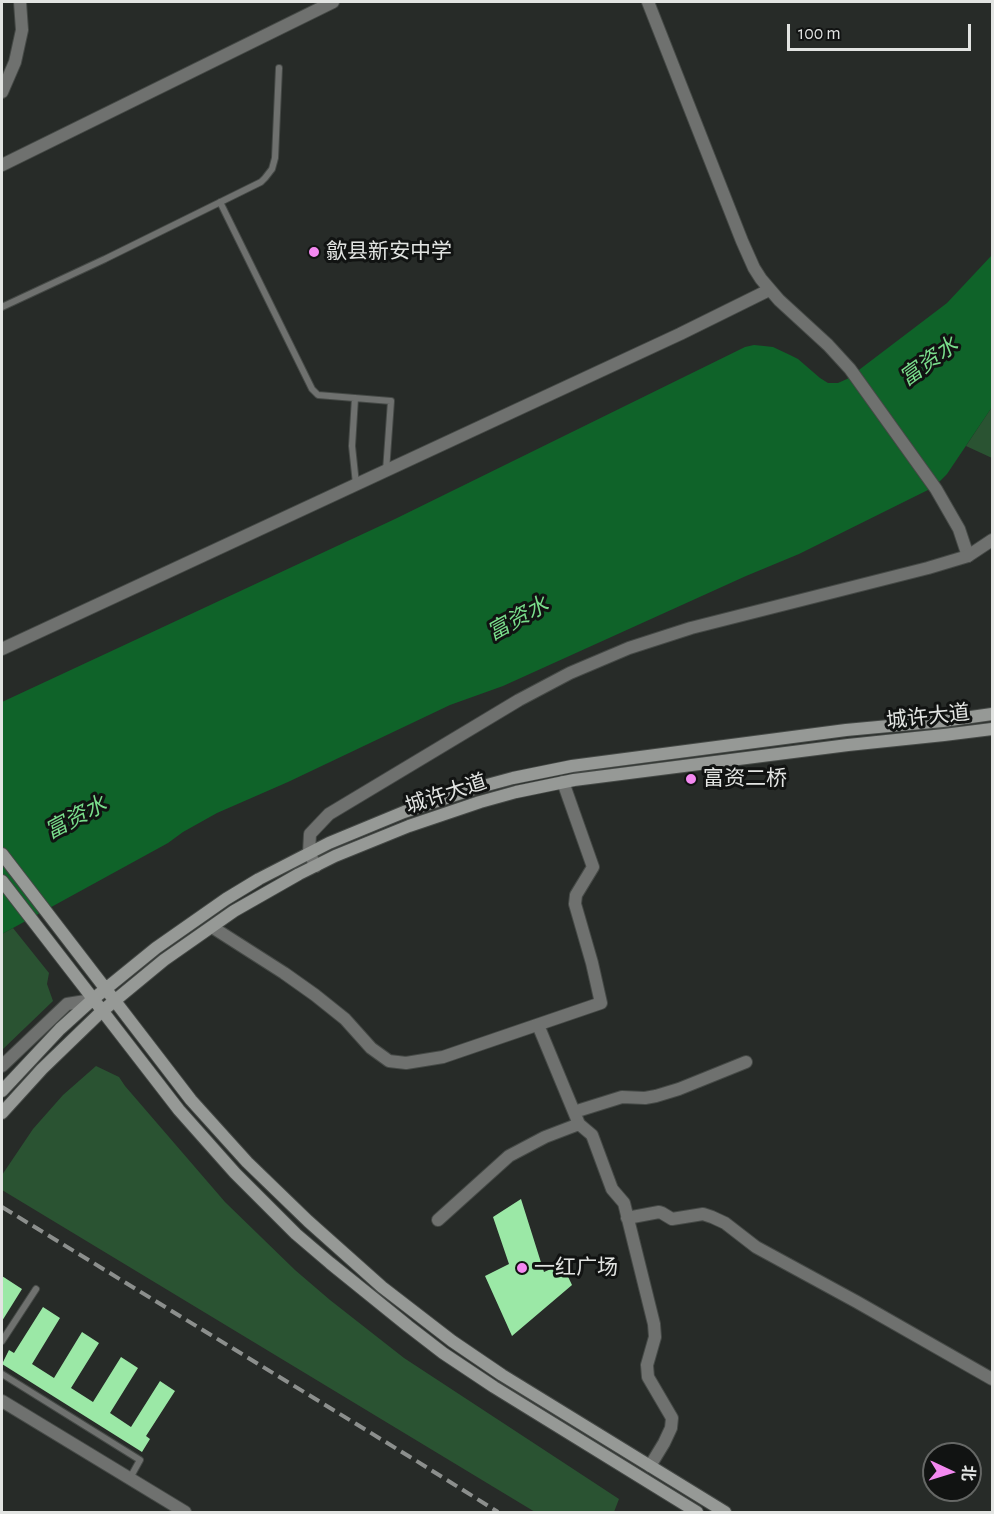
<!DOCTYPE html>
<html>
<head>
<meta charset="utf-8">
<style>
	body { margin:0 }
	#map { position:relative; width:994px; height:1514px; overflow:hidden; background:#272b28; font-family:"Alegreya Sans","Noto Sans SC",sans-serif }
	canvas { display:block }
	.frame { position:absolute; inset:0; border:3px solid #e2e4e2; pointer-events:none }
	.north { position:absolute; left:922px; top:1442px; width:60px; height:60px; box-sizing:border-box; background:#111312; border:2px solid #656765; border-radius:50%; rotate:94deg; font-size:16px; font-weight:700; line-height:24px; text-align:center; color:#e2e4e2 }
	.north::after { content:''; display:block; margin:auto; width:21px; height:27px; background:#f489f1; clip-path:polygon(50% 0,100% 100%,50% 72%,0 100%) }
	.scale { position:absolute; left:787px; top:24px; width:184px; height:27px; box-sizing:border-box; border:3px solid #e2e4e2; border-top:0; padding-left:8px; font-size:18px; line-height:21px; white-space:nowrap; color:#e2e4e2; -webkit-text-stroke:4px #111312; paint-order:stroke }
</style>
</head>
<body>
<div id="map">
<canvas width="994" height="1514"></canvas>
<div class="frame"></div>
<div class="north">北</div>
<div class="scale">100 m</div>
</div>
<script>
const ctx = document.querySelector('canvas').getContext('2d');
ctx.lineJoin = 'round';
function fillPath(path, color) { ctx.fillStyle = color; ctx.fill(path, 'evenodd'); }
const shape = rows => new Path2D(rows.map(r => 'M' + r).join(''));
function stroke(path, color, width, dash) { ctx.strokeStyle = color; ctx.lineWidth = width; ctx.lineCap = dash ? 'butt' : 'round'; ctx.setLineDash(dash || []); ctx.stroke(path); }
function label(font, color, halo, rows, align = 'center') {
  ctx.font = font + ' "Alegreya Sans","Noto Sans SC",sans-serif'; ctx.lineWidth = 6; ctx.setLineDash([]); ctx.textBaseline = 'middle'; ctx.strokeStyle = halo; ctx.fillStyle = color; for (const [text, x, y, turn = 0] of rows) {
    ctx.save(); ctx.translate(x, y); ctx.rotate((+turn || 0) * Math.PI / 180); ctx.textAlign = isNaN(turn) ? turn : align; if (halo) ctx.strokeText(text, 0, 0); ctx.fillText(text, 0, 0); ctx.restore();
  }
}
const green = shape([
	[992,407,992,458,966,446],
	[13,928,49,973,47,984,53,1001,2,1050,2,934],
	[96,1066,119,1077,125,1086,225,1202,295,1270,330,1300,404,1358,619,1499,614,1512,535,1512,2,1190,2,1175,33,1129,63,1095]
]);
const water = shape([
	[992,255,992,407,947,474,934,487,799,554,746,576,503,686,450,705,288,782,217,813,183,832,168,843,2,934,2,702,395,519,745,347,754,345,764,346,773,347,790,355,798,359,820,378,828,383,838,383,847,379,947,303]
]);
const building = shape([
	[521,1199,544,1272,562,1264,572,1285,512,1336,485,1276,509,1264,493,1217],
	[2,1276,22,1289,2,1321],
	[43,1307,60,1318,32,1364,54,1378,82,1332,99,1343,71,1388,93,1402,121,1357,138,1368,110,1413,131,1427,160,1381,175,1391,146,1436,150,1439,142,1452,2,1364,9,1350,14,1353]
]);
const service = shape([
	[220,202,312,389,318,395,391,401,386,471],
	[2,307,105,259,261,182,265,178,272,169,275,158,279,68],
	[355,398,352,446,356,484],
	[2,1341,36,1289],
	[2,1374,140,1460,130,1478]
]);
const minor = shape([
	[648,2,742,241,754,268,761,279,779,300,828,345,850,369,936,489,959,529,968,556],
	[2,92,15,62,22,30,20,2],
	[2,165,333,2],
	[2,649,680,334,769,290],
	[212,927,284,973,315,995,345,1019,371,1048,389,1061,406,1063,443,1057,601,1003,592,963,575,904,576,895,593,867,563,782],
	[538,1025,579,1124,592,1135,612,1189,624,1203,654,1324,655,1337,647,1365,648,1377,672,1418,671,1428,664,1443,650,1466],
	[2,1066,67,1004,92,1000],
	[574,1112,622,1097,645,1098,656,1096,679,1089,746,1062],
	[627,1218,659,1212,662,1213,672,1219,703,1214,712,1217,725,1223,756,1247,857,1302,992,1379],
	[438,1220,509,1156,545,1137,579,1124],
	[2,1401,185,1512]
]);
const tertiary = shape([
	[316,866,309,853,310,834,329,814,519,700,570,673,629,648,691,628,928,568,968,556,992,540]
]);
const secondary = shape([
	[2,854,191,1100,247,1162,308,1221,382,1287,452,1341,502,1375,725,1512],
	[2,881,179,1110,235,1173,296,1234,330,1263,408,1326,443,1353,494,1387,697,1512],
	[2,1091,60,1029,92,1000,156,948,226,899,259,879,329,843,404,812,476,788,513,778,572,766,846,730,943,721,992,714],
	[2,1113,42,1069,101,1012,164,960,234,911,299,874,335,856,409,826,480,802,516,792,574,780,848,745,944,735,992,729]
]);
const rail = shape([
	[2,1207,415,1460,498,1512]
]);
const markers = [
	[314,252,6,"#f489f1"],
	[691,779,6,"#f489f1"],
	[522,1268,6,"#f489f1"]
];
const poiNames = [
	["歙县新安中学",326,252],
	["富资二桥",703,779],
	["一红广场",534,1268]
];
const streetNames = [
	["城许大道",928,717,-6],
	["城许大道",446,794,-18]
];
const waterNames = [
	["富资水",929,362,-36],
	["富资水",518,619,-29],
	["富资水",76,818,-28]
];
fillPath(green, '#2a5332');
fillPath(water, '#0f6329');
fillPath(building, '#9be8a6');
stroke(service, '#454946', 8);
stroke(minor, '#454946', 14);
stroke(tertiary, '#454946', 14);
stroke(secondary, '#454946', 14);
stroke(service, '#6f716f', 6);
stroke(minor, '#6f716f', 12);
stroke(tertiary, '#6f716f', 12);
stroke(secondary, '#969996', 12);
stroke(rail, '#8c8f8d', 4, [12, 6]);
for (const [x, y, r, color] of markers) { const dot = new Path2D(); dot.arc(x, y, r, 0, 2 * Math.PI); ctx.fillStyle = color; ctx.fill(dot); stroke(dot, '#111312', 2); }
label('21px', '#e2e4e2', '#111312', poiNames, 'left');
label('21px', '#e2e4e2', '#111312', streetNames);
label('italic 22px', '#7ade8c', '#111312', waterNames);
</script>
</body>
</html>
